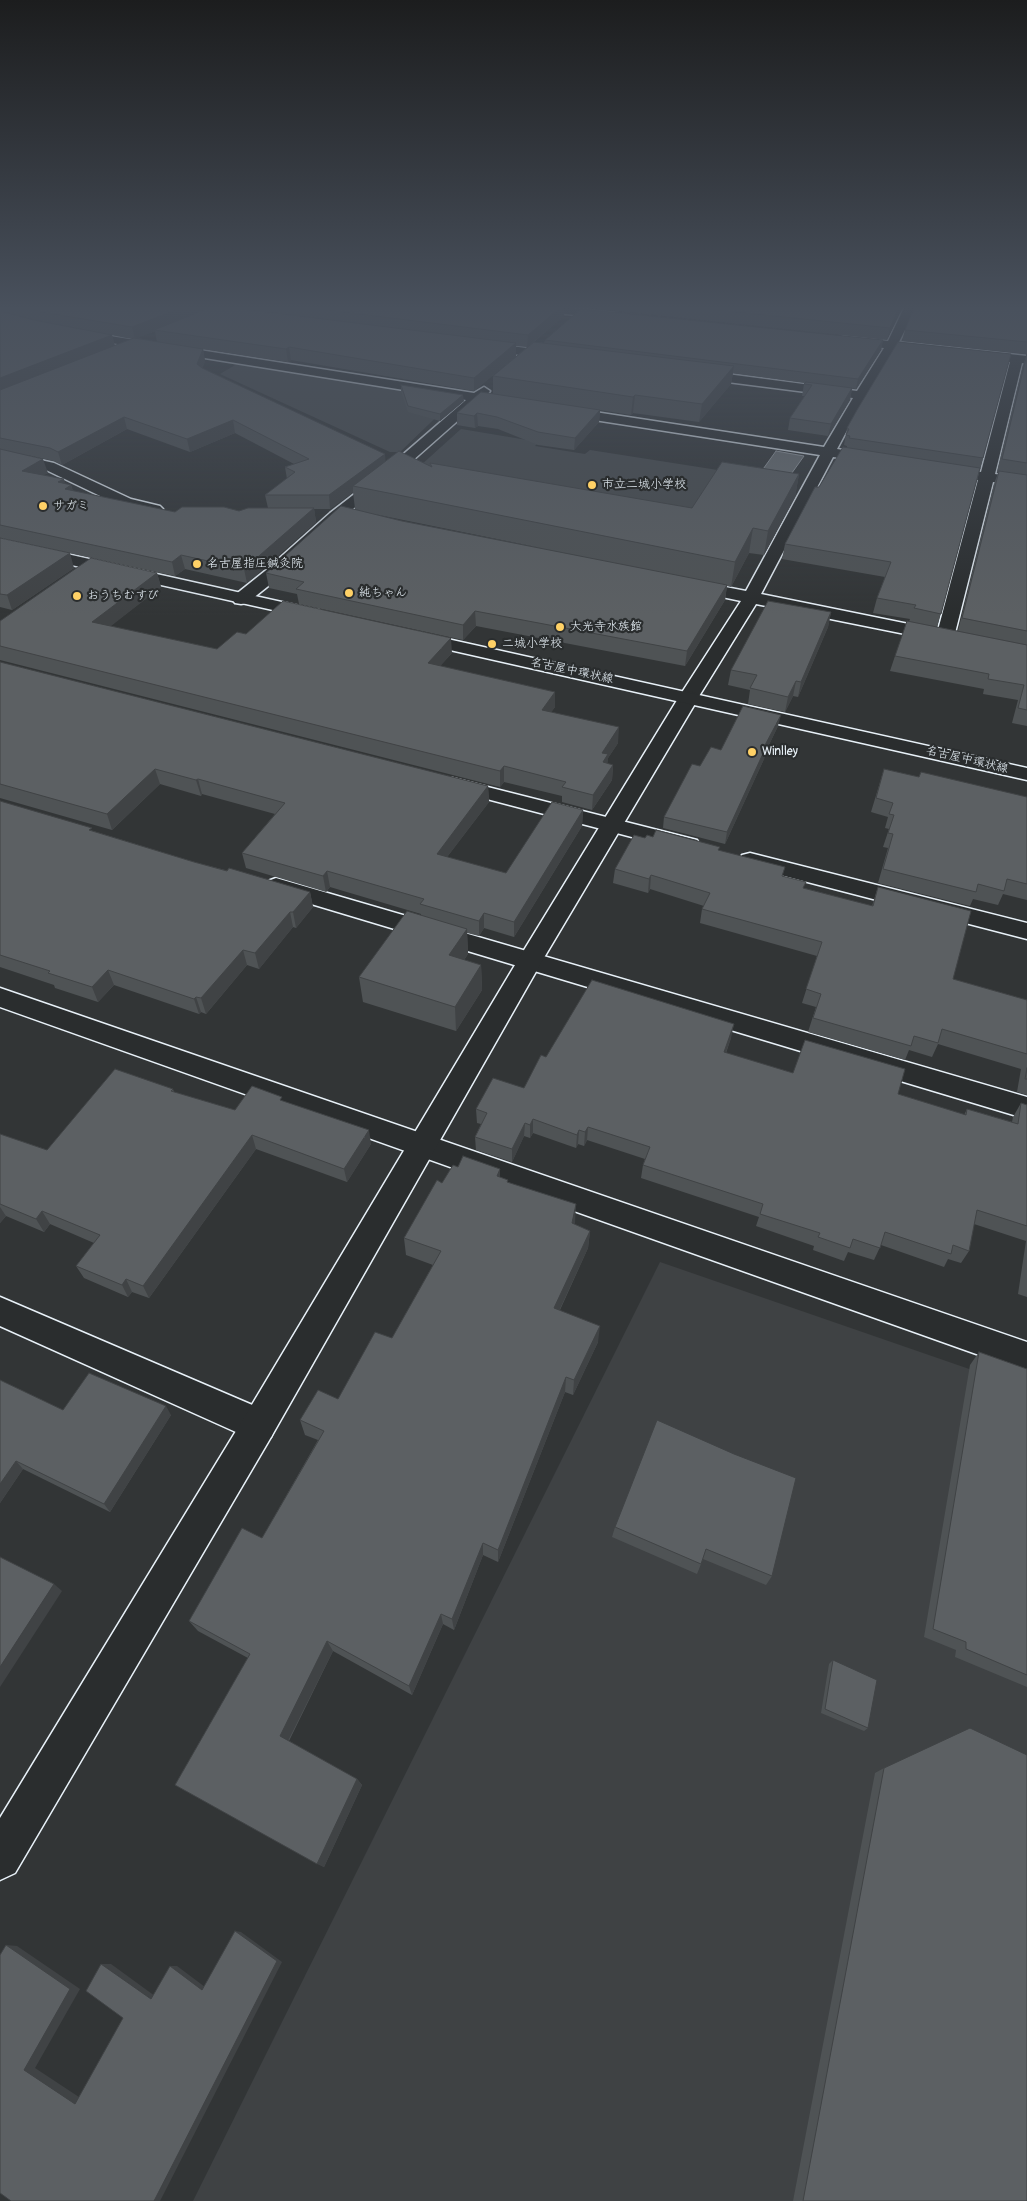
<!DOCTYPE html>
<html>
<head>
<meta charset="utf-8">
<style>
	body { margin:0 }
	canvas { display:block; background:#323536 }
</style>
</head>
<body>
<canvas width="1027" height="2201"></canvas>
<script>
const ctx = document.querySelector('canvas').getContext('2d');
ctx.lineJoin = 'round';
function fillPath(path, color) { ctx.fillStyle = color; ctx.fill(path, 'evenodd'); }
const shape = rows => new Path2D(rows.map(r => 'M' + r).join(''));
function stroke(path, color, width, dash) { ctx.strokeStyle = color; ctx.lineWidth = width; ctx.lineCap = dash ? 'butt' : 'round'; ctx.setLineDash(dash || []); ctx.stroke(path); }
function label(font, color, halo, rows, align = 'center') {
  ctx.font = font + ' Pangolin,"Klee One",sans-serif'; ctx.lineWidth = 4.5; ctx.setLineDash([]); ctx.textBaseline = 'middle'; ctx.strokeStyle = halo; ctx.fillStyle = color; for (const [text, x, y, turn = 0] of rows) {
    ctx.save(); ctx.translate(x, y); ctx.rotate((+turn || 0) * Math.PI / 180); ctx.textAlign = isNaN(turn) ? turn : align; if (halo) ctx.strokeText(text, 0, 0); ctx.fillText(text, 0, 0); ctx.restore();
  }
}
const built = shape([
	[660,1262,1027,1389,1027,2201,193,2201]
]);
const green = shape([
	[237,364,392,388,456,398,400,452,390,452,220,374],
	[461,429,539,442,535,446,585,454,590,450,724,471,686,526,410,475]
]);
const water = shape([
	[776,451,804,456,784,484,756,479,776,451]
]);
const minor = shape([
	[531,308,571,308,615,313,621,316,615,319,537,311,531,308],
	[904,308,916,308,899,342,1027,356,1027,364,1022,363,995,474,1027,479,1027,487,993,482,954,637,951,641,945,642,756,604,696,701,689,703,682,701,679,697,741,601,684,589,682,585,684,581,690,580,746,591,820,455,562,415,555,411,562,407,824,447,853,398,696,378,690,374,696,370,857,391,884,348,844,344,838,340,844,336,888,341,904,308],
	[895,349,1010,362,981,472,942,466,937,467,935,470,937,473,942,474,978,480,938,630,761,594,833,457,875,463,882,459,875,455,837,449,853,419,895,349],
	[78,331,474,393,484,387,490,391,487,395,512,399,519,403,512,407,479,402,394,477,340,519,277,579,247,603,241,604,235,603,232,599,235,595,265,571,330,513,384,471,466,400,74,337,72,335,74,333,78,331],
	[478,342,559,352,565,356,559,360,474,349,472,346,478,342],
	[0,451,54,463,131,499,160,506,163,509,160,512,155,514,121,506,44,469,0,459,0,451],
	[452,778,697,840,700,845,697,850,689,852,445,788,442,784,445,780,452,778],
	[750,853,1027,923,1027,939,742,865,739,860,742,855,750,853],
	[276,878,1027,1097,1027,1119,268,891,264,886,268,881,276,878],
	[0,988,1027,1342,1027,1372,0,1007,0,988],
	[0,1297,271,1413,276,1425,271,1437,259,1441,247,1437,0,1326,0,1297]
]);
const tertiary = shape([
	[689,691,696,693,699,697,542,961,271,1437,15,1873,0,1880,0,1818,247,1413,521,955,679,697,682,693,689,691]
]);
const primary = shape([
	[0,539,313,609,319,610,322,614,319,618,313,619,0,549,0,539],
	[416,632,1027,768,1027,780,410,641,407,637,410,633,416,632]
]);
const wall = shape([
	[0,308,564,308,564,316,534,342,544,343,545,340,883,340,881,350,856,389,852,388,850,400,828,436,788,430,790,418,805,396,802,396,804,384,805,383,733,373,731,384,699,422,633,413,631,415,600,410,599,422,574,450,538,445,498,429,478,426,475,428,457,425,457,413,493,394,493,376,527,347,516,346,516,356,474,391,291,360,288,362,203,349,205,361,202,369,385,461,431,466,430,463,692,508,799,474,795,497,764,555,749,553,731,587,727,586,725,600,685,666,476,626,463,640,299,604,297,594,269,588,266,573,355,509,353,492,330,509,314,509,316,522,247,583,185,569,175,576,0,538],
	[155,331,157,342,137,338],
	[112,335,126,338,133,339,115,346],
	[127,429,190,452,235,433,294,464,285,467,287,479,265,495,268,508,239,511,175,512,73,491,71,485,65,484,43,475,48,473,27,455,54,461,62,465],
	[374,514,546,549,402,521],
	[590,308,902,308,887,340],
	[914,308,1027,308,1027,726,1012,723,1018,700,983,694,984,689,890,671,895,656,910,619,873,613,877,598,885,577,782,559,785,544,819,487,847,447,847,446,844,445,847,428,983,458,937,627,958,631,994,484,998,473,997,472,1023,365,1027,354,902,341,905,330],
	[401,385,464,401,440,421,408,412,401,391],
	[0,538,74,568,12,610,0,607],
	[157,573,161,587,110,626,217,649,246,634,452,653,440,666,555,692,555,707,551,712,618,743,608,758,607,764,613,765,612,780,592,810,562,802,562,796,504,782,500,787,0,660,0,621],
	[831,612,828,627,798,697,793,696,785,712,748,704,750,690,728,685,731,670],
	[0,662,488,786,489,802,447,857,506,873,583,810,582,826,514,937,484,928,479,936,467,933,468,954,464,960,481,965,482,990,456,1031,363,1002,359,977,421,915,421,914,330,887,326,892,246,868,242,853,275,814,202,794,201,796,160,784,112,830,0,798],
	[778,726,766,751,764,759,725,844,663,828,664,817,700,766,721,750],
	[884,769,919,777,1027,797,1027,900,1003,894,998,905,973,899,970,906,878,883,888,848,883,847,889,829,885,828,888,817,871,812],
	[0,801,93,831,194,862,310,892,313,907,296,928,293,927,259,969,247,965,206,1014,201,1012,199,1014,114,985,98,1002,55,988,54,985,0,967],
	[645,838,719,850,783,876,804,888,872,906,878,887,953,979,1027,1000,1027,1095,1017,1092,1021,1069,938,1044,932,1057,909,1050,905,1060,808,1032,816,1007,802,1003,817,956,700,923,702,909,704,906,650,889,648,893,613,883,615,869],
	[731,1038,726,1053,793,1073,898,1094,964,1115,967,1109,1012,1122,1013,1117,1021,1103,1027,1105,1027,1297,1018,1294,1026,1241,974,1224,969,1251,961,1263,948,1259,944,1267,881,1245,874,1260,848,1252,844,1261,813,1250,814,1246,756,1226,759,1217,641,1178,643,1165,645,1159,587,1140,584,1146,578,1144,576,1148,533,1133,530,1138,524,1136,512,1162,476,1150,475,1137,481,1124,477,1123,476,1109,524,1088,546,1057],
	[173,1089,174,1092,235,1110,283,1101,371,1144,347,1182,256,1149,149,1298,132,1292,128,1297,84,1278,76,1266,94,1243,50,1224,44,1232,6,1216,0,1223,0,1134,47,1150],
	[458,1167,500,1169,500,1177,575,1222,574,1224,590,1231,588,1248,560,1310,598,1342,573,1395,565,1392,498,1562,483,1555,454,1630,443,1624,412,1695,333,1651,289,1741,357,1779,362,1785,324,1867,175,1785,248,1658,198,1631,189,1621,262,1538,318,1440,305,1435,300,1420,338,1399,392,1338,433,1265,406,1255,404,1238,442,1183],
	[979,1352,1027,1369,1027,1687,955,1657,956,1650,924,1637,970,1365],
	[0,1380,63,1410,171,1415,110,1512,23,1469,0,1503],
	[657,1420,772,1576,766,1585,703,1559,697,1574,612,1537,615,1527],
	[833,1660,868,1728,864,1731,821,1713,829,1664],
	[884,1768,1027,2201,793,2201,875,1773]
]);
const shadedWall = shape([
	[181,308,213,308,154,330,155,331,135,339,132,327],
	[560,308,564,308,564,316,527,347,528,335],
	[899,308,902,308,887,340,890,328],
	[112,335,115,347,0,392,0,378],
	[883,340,881,350,856,389,858,379],
	[516,343,516,356,474,391,474,378],
	[289,347,291,360,288,362,286,349],
	[203,349,205,361,199,376,197,364],
	[734,366,731,384,699,422,702,404],
	[852,388,850,400,828,436,831,424],
	[463,395,464,401,440,421,440,414],
	[635,395,633,413,631,415,633,397],
	[600,410,599,422,574,450,575,438],
	[477,413,478,426,475,428,474,416],
	[124,417,127,429,62,465,58,452],
	[233,420,235,433,190,452,187,439],
	[385,454,386,467,353,486,353,492,330,509,329,495],
	[43,459,48,473,26,484,22,471],
	[799,474,795,497,764,555,768,531],
	[64,479,66,488,71,485,75,498,58,482],
	[314,508,316,522,247,583,244,569],
	[753,528,749,553,731,587,735,562],
	[70,553,74,568,12,610,7,595],
	[181,555,185,569,175,576,172,562],
	[157,573,161,587,97,637,92,622],
	[727,585,725,600,685,666,687,651],
	[475,611,476,626,463,640,463,625],
	[831,612,828,627,798,697,801,682],
	[451,638,452,653,429,678,428,663],
	[796,681,793,696,785,712,788,697],
	[555,692,555,707,542,725,542,710],
	[781,715,778,726,766,751,764,759,725,844,727,832,764,747],
	[619,727,618,743,608,758,607,770,602,778,602,753],
	[613,765,612,780,592,810,593,795],
	[504,766,504,782,500,787,500,771],
	[155,769,160,784,112,830,107,814],
	[198,779,202,794,201,796,196,780],
	[488,786,489,802,438,869,437,854],
	[583,810,582,826,514,937,514,922],
	[327,871,330,887,326,892,323,876],
	[651,875,650,889,648,893,649,879],
	[310,892,313,907,296,928,293,912],
	[290,912,293,927,259,969,255,953],
	[484,913,484,928,479,936,479,921],
	[467,929,468,954,451,980,449,955],
	[243,950,247,965,206,1014,201,998],
	[481,965,482,990,456,1031,455,1007],
	[108,970,114,985,98,1002,92,987],
	[196,997,201,1012,199,1014,194,999],
	[734,1024,731,1038,721,1066,724,1052],
	[533,1119,533,1133,530,1138,530,1125],
	[525,1123,524,1136,512,1162,512,1149],
	[588,1127,587,1140,584,1146,585,1132],
	[369,1130,371,1144,347,1182,344,1169],
	[579,1130,578,1144,576,1148,577,1135],
	[252,1135,256,1149,149,1298,143,1286],
	[500,1169,500,1187,497,1176],
	[576,1204,575,1222,570,1240,572,1223],
	[0,1207,6,1216,0,1223],
	[42,1211,50,1224,44,1232,36,1219],
	[590,1231,588,1248,553,1324,554,1308],
	[126,1279,132,1292,128,1297,122,1285],
	[600,1326,598,1342,573,1395,574,1380],
	[566,1377,565,1392,498,1562,498,1550],
	[166,1406,171,1415,110,1512,104,1504],
	[16,1461,23,1469,0,1503,0,1484],
	[483,1543,483,1555,454,1630,452,1619],
	[54,1584,62,1591,0,1687,0,1667],
	[441,1614,443,1624,412,1695,409,1686],
	[327,1641,333,1651,287,1743,280,1736],
	[357,1779,362,1785,324,1867,317,1864],
	[235,1931,241,1932,282,1962,160,2201,154,2201],
	[6,1945,17,1946,80,1989,35,2068,85,2101,75,2104,24,2070],
	[101,1964,111,1964,159,1999,151,1999],
	[170,1966,177,1966,209,1990,202,1990]
]);
const building = shape([
	[27,308,181,308,132,327,41,312,27,308],
	[209,308,235,308,516,343,474,378,289,347,286,349,154,330,209,308],
	[311,308,560,308,528,335,311,308],
	[697,308,899,308,890,328,697,308],
	[914,308,1019,308,1027,309,1027,342,905,330,914,308],
	[581,309,883,340,858,379,545,340,581,309],
	[0,311,34,320,112,335,0,378,0,311],
	[134,338,203,349,197,364,202,368,385,454,329,495,265,495,295,472,285,467,309,459,233,420,187,439,124,417,58,452,50,448,0,438,0,390,134,338],
	[534,342,734,366,702,404,635,395,633,397,493,376,534,342],
	[898,342,1011,354,983,458,849,438,850,436,846,435,849,429,847,428,857,410,898,342],
	[1027,354,1027,463,1002,459,1027,354],
	[806,382,852,388,831,424,790,418,812,385,804,384,806,382],
	[401,385,463,395,440,414,408,406,401,385],
	[481,392,600,410,575,438,538,432,497,417,477,413,474,416,457,413,481,392],
	[843,447,980,468,941,614,914,608,916,605,877,598,891,562,785,544,815,487,819,487,843,447],
	[0,449,43,459,22,471,64,479,58,482,71,485,65,489,175,512,182,507,224,507,239,511,248,508,314,508,244,569,181,555,172,562,0,525,0,449],
	[399,451,432,467,430,463,692,508,722,462,799,474,768,531,753,528,735,562,353,486,399,451],
	[999,471,1027,475,1027,631,962,618,999,471],
	[341,506,402,521,727,585,687,651,475,611,463,625,296,589,304,582,266,573,341,506],
	[0,538,70,553,7,595,0,594,0,538],
	[91,558,157,573,92,622,217,649,237,632,246,634,283,601,451,638,428,663,555,692,542,710,619,727,602,753,608,754,603,762,613,765,593,795,562,787,566,782,504,766,500,771,0,646,0,621,91,558],
	[768,601,831,612,801,682,796,681,788,697,750,688,757,675,731,670,768,601],
	[907,621,1027,645,1027,710,1018,708,1024,685,988,679,989,674,895,656,907,621],
	[0,662,488,786,437,854,506,873,552,802,583,810,514,922,484,913,479,921,420,904,424,899,327,871,323,876,242,853,285,803,198,779,196,780,155,769,107,814,0,784,0,662],
	[743,706,781,715,764,747,766,747,727,832,664,817,692,764,700,766,711,747,721,750,743,706],
	[884,769,919,777,921,772,1027,797,1027,884,1007,879,1004,891,978,884,976,892,883,869,893,834,888,833,894,815,889,814,893,803,876,798,884,769],
	[0,801,92,828,89,830,194,862,227,871,229,868,310,892,293,912,290,912,255,953,243,950,201,998,196,997,194,999,108,970,92,987,48,973,50,971,0,955,0,801],
	[656,830,720,847,718,850,785,867,782,876,806,882,803,888,873,906,878,887,971,911,953,979,1027,1000,1027,1054,942,1029,938,1043,914,1036,911,1046,813,1018,821,994,806,989,822,942,702,909,710,893,651,875,649,879,615,869,634,835,645,838,647,835,653,837,656,830],
	[407,911,467,929,449,955,481,965,455,1007,359,977,407,911],
	[592,980,734,1024,724,1052,793,1073,805,1040,905,1069,898,1094,966,1115,967,1109,1018,1124,1021,1103,1027,1105,1027,1226,977,1210,969,1251,953,1245,951,1254,885,1232,880,1248,853,1239,850,1248,818,1237,820,1233,760,1214,763,1204,643,1165,650,1147,588,1127,585,1132,579,1130,577,1135,533,1119,530,1125,525,1123,512,1149,475,1137,487,1113,476,1109,493,1078,524,1088,541,1055,546,1057,592,980],
	[1027,1068,1027,1079,1025,1079,1027,1068],
	[115,1069,173,1089,171,1091,235,1110,252,1086,282,1097,280,1100,369,1130,344,1169,252,1135,143,1286,126,1279,122,1285,76,1266,100,1235,42,1211,36,1219,0,1204,0,1134,47,1150,115,1069],
	[463,1156,500,1169,497,1176,508,1180,507,1182,576,1204,572,1223,590,1231,554,1308,600,1326,574,1380,566,1377,498,1550,483,1543,452,1619,441,1614,409,1686,327,1641,280,1736,357,1779,317,1864,175,1785,250,1654,189,1621,242,1528,262,1538,324,1431,300,1420,318,1390,338,1399,375,1332,392,1338,441,1251,404,1238,437,1180,442,1183,453,1165,458,1167,463,1156],
	[979,1352,1027,1369,1027,1675,966,1649,966,1642,933,1629,979,1352],
	[89,1373,166,1406,104,1504,16,1461,0,1484,0,1380,63,1410,89,1373],
	[657,1420,734,1454,796,1478,772,1576,706,1549,701,1564,615,1527,657,1420],
	[0,1557,54,1584,0,1667,0,1557],
	[833,1660,877,1680,868,1728,825,1709,833,1660],
	[970,1728,1027,1755,1027,2201,803,2201,884,1768,970,1728],
	[235,1931,277,1961,154,2201,11,2201,0,2193,0,1955,6,1945,70,1989,24,2070,75,2104,123,2018,86,1991,101,1964,151,1999,170,1966,202,1990,235,1931]
]);
const markers = [
	[592,485,5,"#ffd166"],
	[43,506,5,"#ffd166"],
	[197,564,5,"#ffd166"],
	[349,593,5,"#ffd166"],
	[77,596,5,"#ffd166"],
	[560,627,5,"#ffd166"],
	[492,644,5,"#ffd166"],
	[752,752,5,"#ffd166"]
];
const farPoinames = [
	["市立二城小学校",602,485],
	["サガミ",53,506],
	["名古屋指圧鍼灸院",207,564],
	["純ちゃん",359,593],
	["おうちむすび",87,596],
	["大光寺水族館",570,627],
	["二城小学校",502,644],
	["Winlley",762,752]
];
const farStreetnames = [
	["名古屋中環状線",572,671,12],
	["名古屋中環状線",967,760,13]
];
fillPath(built, '#3f4244');
fillPath(green, '#494d4f');
fillPath(water, '#6e7376');
stroke(water, '#9fa5aa', 1);
stroke(minor, '#e8f1f8', 3);
stroke(tertiary, '#e8f1f8', 3);
stroke(primary, '#e8f1f8', 3);
fillPath(minor, '#2a2d2e');
fillPath(tertiary, '#2a2d2e');
fillPath(primary, '#2a2d2e');
fillPath(wall, '#4f5355');
fillPath(shadedWall, '#404345');
fillPath(building, '#5c6063');
stroke(building, '#404345', 1);
const sky = ctx.createLinearGradient(0, 0, 0, 616);
sky.addColorStop(0, '#1c1d1e');
sky.addColorStop(0.5, '#49515d');
sky.addColorStop(1, '#49515d00');
ctx.fillStyle = sky;
ctx.fillRect(0, 0, 1027, 616);
for (const [x, y, r, color] of markers) { const dot = new Path2D(); dot.arc(x, y, r, 0, 2 * Math.PI); ctx.fillStyle = color; ctx.fill(dot); stroke(dot, '#2a2d2e', 2); }
label('12px', '#e8f1f8', '#2a2d2e', farPoinames, 'left');
label('12px', '#e8f1f8', '#2a2d2e', farStreetnames);
</script>
</body>
</html>
